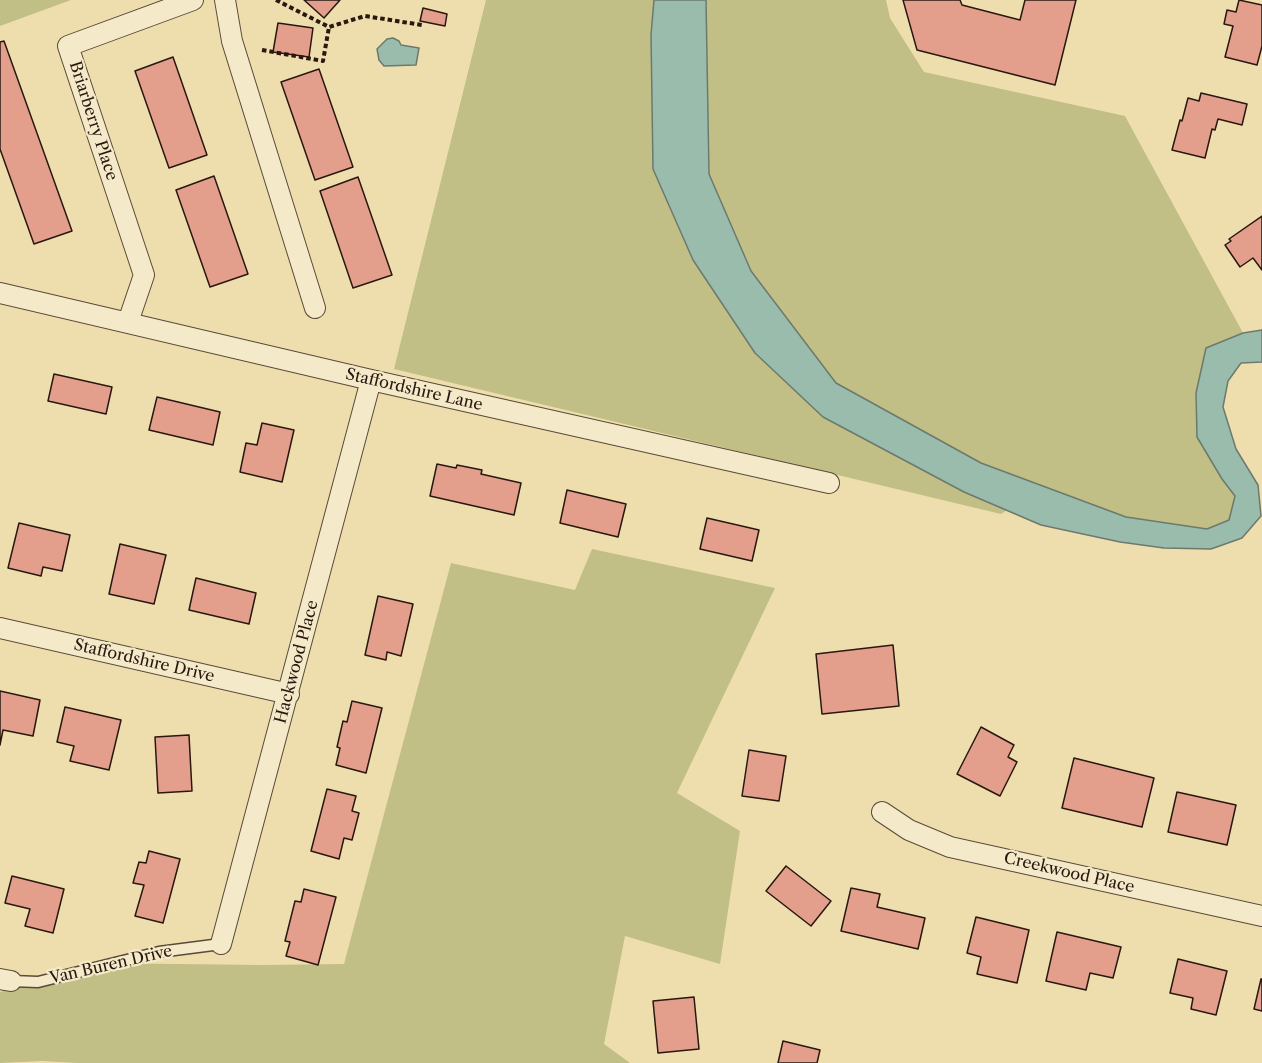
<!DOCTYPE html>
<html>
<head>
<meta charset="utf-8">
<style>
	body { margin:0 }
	canvas { display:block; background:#eedeae }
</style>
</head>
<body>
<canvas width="1262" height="1063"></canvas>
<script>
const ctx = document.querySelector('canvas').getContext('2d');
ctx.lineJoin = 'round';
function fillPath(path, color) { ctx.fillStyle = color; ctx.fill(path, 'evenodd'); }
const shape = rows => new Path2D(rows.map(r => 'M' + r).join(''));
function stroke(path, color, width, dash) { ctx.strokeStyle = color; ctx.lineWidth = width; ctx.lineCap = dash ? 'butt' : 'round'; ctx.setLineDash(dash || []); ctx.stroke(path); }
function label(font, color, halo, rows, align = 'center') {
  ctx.font = font + ' "Libre Caslon Text",serif'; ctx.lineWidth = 4.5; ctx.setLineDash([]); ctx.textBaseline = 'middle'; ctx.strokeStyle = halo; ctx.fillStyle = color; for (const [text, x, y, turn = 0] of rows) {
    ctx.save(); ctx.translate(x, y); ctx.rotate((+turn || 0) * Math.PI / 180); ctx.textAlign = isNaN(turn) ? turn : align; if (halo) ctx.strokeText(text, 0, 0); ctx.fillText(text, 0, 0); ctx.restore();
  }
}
const green = shape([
	[0,0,71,0,0,26],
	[486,0,654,0,651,35,653,169,693,260,755,353,823,417,964,492,1007,510,1001,514,394,369],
	[706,0,886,0,890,18,924,72,1125,116,1243,333,1206,348,1222,479,1235,496,1229,520,1207,529,1126,517,981,463,836,383,751,271,709,174],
	[592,549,775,588,677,793,740,831,720,964,625,936,604,1044,630,1063,77,1063,42,1061,0,1063,0,992,90,963,263,965,344,964,451,563,575,590]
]);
const water = shape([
	[654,0,706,0,709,174,751,271,836,383,981,463,1126,517,1207,529,1229,520,1235,496,1222,479,1197,437,1196,393,1206,348,1243,333,1262,330,1262,362,1241,363,1228,381,1223,407,1236,449,1258,485,1261,516,1242,538,1211,549,1164,548,1120,542,1041,525,964,492,823,417,755,353,693,260,653,169,651,35,654,0],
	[393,38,399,41,401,45,419,48,416,65,384,66,379,60,377,49,387,39,393,38]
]);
const building = shape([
	[304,0,340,0,324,18,304,0],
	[903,0,960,0,962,5,1020,20,1025,0,1076,0,1055,85,917,50,903,0],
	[1239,0,1262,5,1262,46,1257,65,1225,57,1233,26,1224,24,1227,10,1236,12,1239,0],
	[423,8,447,14,445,26,420,21,423,8],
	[278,23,313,28,309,57,273,52,278,23],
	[4,41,72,231,34,244,0,149,0,42,4,41],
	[173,57,207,155,169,168,135,71,173,57],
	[319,69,353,167,315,180,281,82,319,69],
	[1201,93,1247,104,1242,125,1218,119,1215,130,1212,129,1205,158,1172,150,1180,120,1182,121,1188,98,1199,101,1201,93],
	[214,176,248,274,210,287,176,190,214,176],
	[358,177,392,275,353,288,320,191,358,177],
	[1262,216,1262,270,1253,258,1240,267,1225,245,1231,241,1229,239,1262,216],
	[54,374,112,387,106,414,48,401,54,374],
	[157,397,220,412,213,445,149,430,157,397],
	[262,423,294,430,282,482,240,472,246,443,257,445,262,423],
	[437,464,456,468,457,465,482,470,481,474,521,483,514,515,430,496,437,464],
	[567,490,626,504,618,537,560,523,567,490],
	[707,518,759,530,752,561,700,549,707,518],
	[19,523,70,535,62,571,43,567,41,576,8,568,19,523],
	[120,544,166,555,154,604,109,594,120,544],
	[196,578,256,593,249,624,189,610,196,578],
	[378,596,413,604,401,656,387,652,386,660,365,655,378,596],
	[893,645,899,706,822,714,816,654,893,645],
	[0,691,40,700,33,736,3,730,0,745,0,691],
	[352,701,382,708,366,773,336,765,340,748,337,747,343,721,347,722,352,701],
	[65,707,121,720,109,770,70,761,74,746,57,742,65,707],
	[981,727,1014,745,1008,757,1017,762,1000,796,957,774,981,727],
	[189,735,192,791,158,793,155,737,189,735],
	[749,750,786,756,779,801,742,796,749,750],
	[1074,758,1154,778,1142,827,1062,808,1074,758],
	[327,789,356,796,352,811,359,813,352,840,344,838,339,859,311,851,327,789],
	[1177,792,1236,805,1227,845,1168,832,1177,792],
	[149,851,180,859,163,923,135,916,144,885,133,883,139,862,146,863,149,851],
	[786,866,831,901,811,926,766,891,786,866],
	[12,876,64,889,53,933,25,926,30,909,5,903,12,876],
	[851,888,880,894,877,907,925,918,918,949,841,931,851,888],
	[304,889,336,897,318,965,286,956,290,942,285,941,295,901,301,902,304,889],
	[976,917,1029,930,1017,983,977,974,981,957,967,953,976,917],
	[1057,932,1121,947,1113,978,1090,973,1086,990,1046,981,1057,932],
	[1178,959,1227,971,1216,1015,1191,1009,1193,998,1170,993,1178,959],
	[1261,979,1262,979,1262,1011,1254,1009,1261,979],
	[694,997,699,1049,658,1053,653,1001,694,997],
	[783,1041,820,1050,817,1063,778,1063,783,1041]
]);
const path = shape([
	[276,0,329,27,365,16,422,25],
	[262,50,323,61,329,27]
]);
const service = shape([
	[11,981,38,982,159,952,221,944]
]);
const minor = shape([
	[225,0,232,41,315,308],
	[0,293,371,380,829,483],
	[128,322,144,275,68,46,193,0],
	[0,628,289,694],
	[882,812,909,830,950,847,1262,916],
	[221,944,371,380],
	[0,979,11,981]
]);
const streetNames = [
	["Briarberry Place",93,121,72],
	["Staffordshire Lane",414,390,13],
	["Staffordshire Drive",144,661,13],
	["Hackwood Place",297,662,-75],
	["Creekwood Place",1069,873,13],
	["Van Buren Drive",111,965,-13]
];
fillPath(green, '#c1bf85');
fillPath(water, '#99bcad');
stroke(water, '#6c7a6e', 1.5);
fillPath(building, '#e39e8c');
stroke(building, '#29180f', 1.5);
stroke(service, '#5a4a37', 13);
stroke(minor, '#5a4a37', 22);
stroke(path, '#29180f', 4, [4.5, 3]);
stroke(service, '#f4eaca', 10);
stroke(minor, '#f4eaca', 20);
label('16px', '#29180f', '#f4eaca', streetNames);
</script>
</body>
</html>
